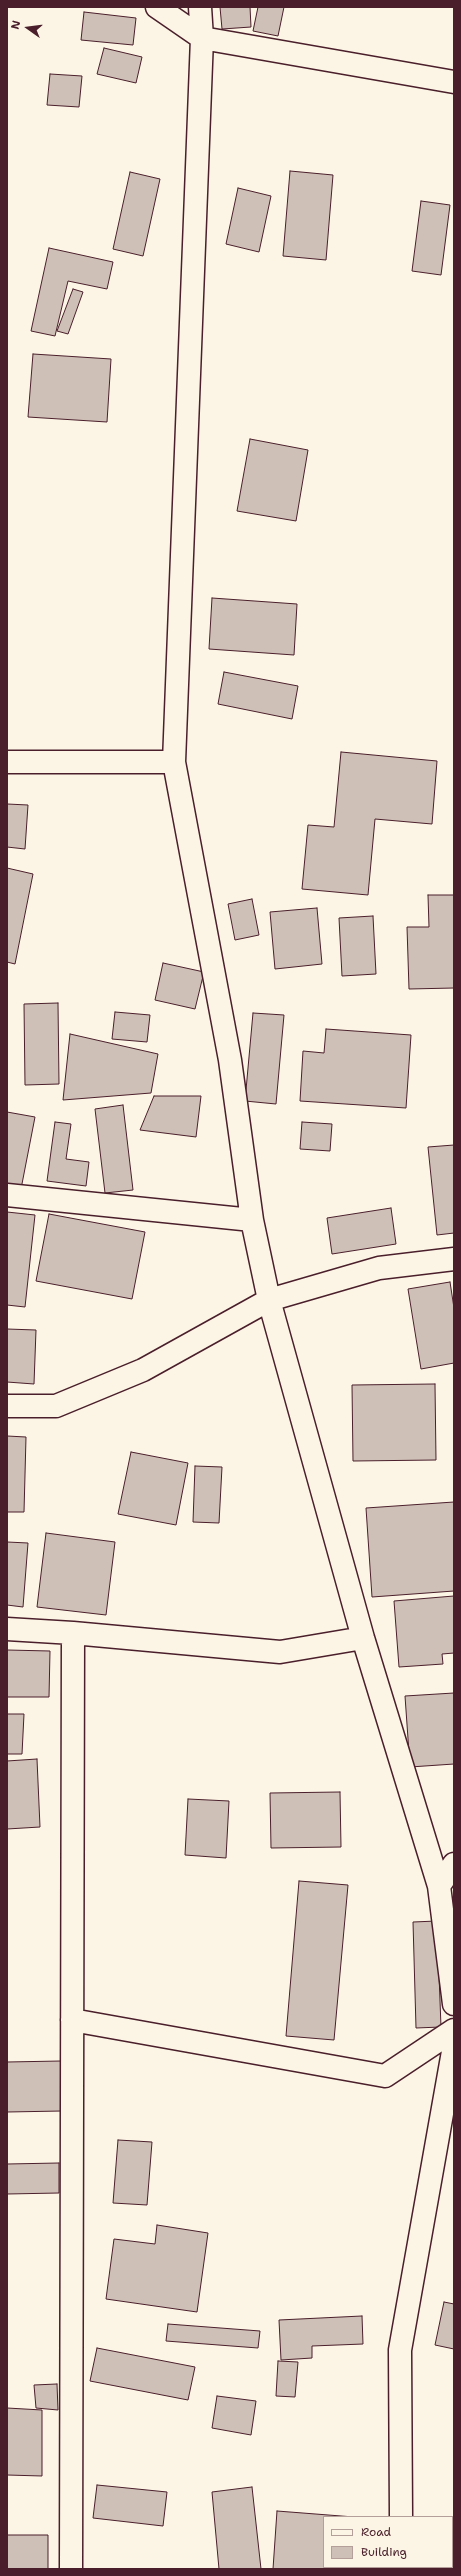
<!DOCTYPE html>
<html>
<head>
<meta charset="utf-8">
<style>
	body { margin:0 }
	#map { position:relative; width:461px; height:2576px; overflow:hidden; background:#fcf5e5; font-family:"Shantell Sans",sans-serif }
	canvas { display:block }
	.frame { position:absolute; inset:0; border:8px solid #4a1f2b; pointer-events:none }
	.legend { position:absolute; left:323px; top:2516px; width:130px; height:52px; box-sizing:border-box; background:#fcf5e5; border:1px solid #b59f9b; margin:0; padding:5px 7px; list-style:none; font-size:12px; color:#4a1f2b }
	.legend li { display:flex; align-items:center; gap:8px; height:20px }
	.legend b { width:20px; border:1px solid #b59f9b }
	.north { position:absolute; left:8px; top:8px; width:40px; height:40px; -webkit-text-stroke:3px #fcf5e5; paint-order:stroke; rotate:284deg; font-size:11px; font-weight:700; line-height:16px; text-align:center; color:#4a1f2b }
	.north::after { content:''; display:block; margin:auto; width:14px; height:18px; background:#4a1f2b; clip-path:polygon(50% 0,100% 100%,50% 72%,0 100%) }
</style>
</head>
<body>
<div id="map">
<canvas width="461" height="2576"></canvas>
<div class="frame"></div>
<ul class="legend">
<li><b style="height:5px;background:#fcf5e5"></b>Road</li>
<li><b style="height:11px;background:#cfc0b7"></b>Building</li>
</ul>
<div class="north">N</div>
</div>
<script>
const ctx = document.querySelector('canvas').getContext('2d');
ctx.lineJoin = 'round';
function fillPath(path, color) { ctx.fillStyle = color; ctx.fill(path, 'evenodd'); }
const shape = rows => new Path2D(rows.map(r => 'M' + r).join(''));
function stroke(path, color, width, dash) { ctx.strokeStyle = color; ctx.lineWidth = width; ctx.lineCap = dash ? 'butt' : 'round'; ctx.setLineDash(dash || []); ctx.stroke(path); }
const building = shape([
	[220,7,250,7,251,27,222,29,220,7],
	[258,7,284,7,278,36,253,31,258,7],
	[84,12,136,18,133,45,81,40,84,12],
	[104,48,142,57,136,83,97,74,104,48],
	[50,74,82,76,79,107,47,105,50,74],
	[290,171,333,175,326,260,283,256,290,171],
	[130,172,160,179,143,256,113,249,130,172],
	[238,188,271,196,259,252,226,244,238,188],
	[421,201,450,205,441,275,412,271,421,201],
	[49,248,113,262,107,289,68,281,55,336,31,331,49,248],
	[73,289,83,292,68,334,57,331,73,289],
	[33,354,111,359,107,422,28,417,33,354],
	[250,439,308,450,296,521,237,511,250,439],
	[212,598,297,604,294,655,209,649,212,598],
	[224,672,298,686,292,719,218,704,224,672],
	[341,752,437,761,432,824,375,819,368,895,302,889,308,825,334,827,341,752],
	[7,804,28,805,25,849,7,847,7,804],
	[7,868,33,874,15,964,7,962,7,868],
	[428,895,454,895,454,988,409,989,407,927,429,927,428,895],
	[252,899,259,935,235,940,228,904,252,899],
	[317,908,322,964,275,969,270,912,317,908],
	[373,916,376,974,342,976,339,918,373,916],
	[163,963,204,972,195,1009,155,1000,163,963],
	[58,1003,59,1084,25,1085,24,1004,58,1003],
	[115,1012,150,1015,147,1042,112,1039,115,1012],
	[253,1013,284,1015,276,1104,245,1101,253,1013],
	[326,1029,411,1035,406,1108,300,1101,303,1051,324,1053,326,1029],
	[70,1034,158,1054,151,1093,63,1100,70,1034],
	[154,1096,201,1096,196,1137,140,1130,154,1096],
	[123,1105,133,1190,105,1193,95,1109,123,1105],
	[7,1112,35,1117,21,1189,7,1187,7,1112],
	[55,1122,71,1124,66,1159,89,1162,86,1186,47,1181,55,1122],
	[302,1122,332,1124,330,1151,300,1149,302,1122],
	[454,1145,454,1233,437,1235,428,1147,454,1145],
	[391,1208,396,1244,332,1254,327,1218,391,1208],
	[7,1212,35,1215,25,1307,7,1305,7,1212],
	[49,1214,145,1232,132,1299,36,1281,49,1214],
	[450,1282,454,1308,454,1363,421,1369,408,1289,450,1282],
	[7,1329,36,1330,34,1384,7,1382,7,1329],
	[435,1384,436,1460,353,1461,352,1385,435,1384],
	[7,1436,26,1437,24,1512,7,1512,7,1436],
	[131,1452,188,1463,176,1525,118,1514,131,1452],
	[195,1466,222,1467,219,1523,193,1522,195,1466],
	[454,1502,454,1591,372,1597,366,1508,454,1502],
	[46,1533,115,1542,106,1615,37,1607,46,1533],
	[7,1542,28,1543,23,1607,7,1605,7,1542],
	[454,1596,454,1653,442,1654,443,1664,399,1667,394,1601,454,1596],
	[7,1650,50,1651,49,1697,7,1697,7,1650],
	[454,1693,454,1764,410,1767,405,1696,454,1693],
	[7,1714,24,1714,22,1754,7,1754,7,1714],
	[37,1759,40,1827,7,1829,7,1761,37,1759],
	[340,1792,341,1847,271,1848,270,1793,340,1792],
	[188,1799,229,1801,226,1858,185,1855,188,1799],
	[299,1881,348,1885,334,2040,286,2036,299,1881],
	[437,1921,441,2027,416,2028,413,1922,437,1921],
	[61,2061,62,2111,7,2112,7,2062,61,2061],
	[118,2140,152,2142,147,2205,113,2203,118,2140],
	[59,2163,59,2193,7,2194,7,2164,59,2163],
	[157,2225,208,2233,197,2312,106,2299,114,2239,155,2244,157,2225],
	[444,2302,454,2304,454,2349,435,2345,444,2302],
	[362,2316,363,2344,312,2346,312,2358,281,2360,279,2320,362,2316],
	[168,2324,260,2331,258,2348,166,2341,168,2324],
	[97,2348,195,2367,188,2400,90,2381,97,2348],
	[278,2361,298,2362,295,2397,276,2396,278,2361],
	[57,2384,58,2410,36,2408,34,2385,57,2384],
	[217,2396,256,2401,251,2435,212,2428,217,2396],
	[7,2408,42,2410,42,2476,7,2475,7,2408],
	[97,2485,167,2492,163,2526,93,2518,97,2485],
	[252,2487,261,2569,219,2569,212,2492,252,2487],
	[277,2511,354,2517,324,2517,324,2567,371,2567,371,2569,273,2569,277,2511],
	[7,2535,48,2535,48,2569,7,2569,7,2535]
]);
const street = shape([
	[157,7,202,38,454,82],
	[200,7,202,38,174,762,230,1060,252,1220,269,1300,363,1638,439,1886,454,2004],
	[7,762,174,762],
	[7,1195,252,1220],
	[7,1406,56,1406,143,1370,269,1300,379,1268,454,1259],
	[7,1629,73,1633,71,2569],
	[73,1633,280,1652,363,1638],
	[439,1886,454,1864],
	[72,2020,385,2076,454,2030],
	[401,2517,400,2350,454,2046],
	[402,2567,402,2569]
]);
fillPath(building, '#cfc0b7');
stroke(building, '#4a1f2b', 1);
stroke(street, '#4a1f2b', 25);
stroke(street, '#fcf5e5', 22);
</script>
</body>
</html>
